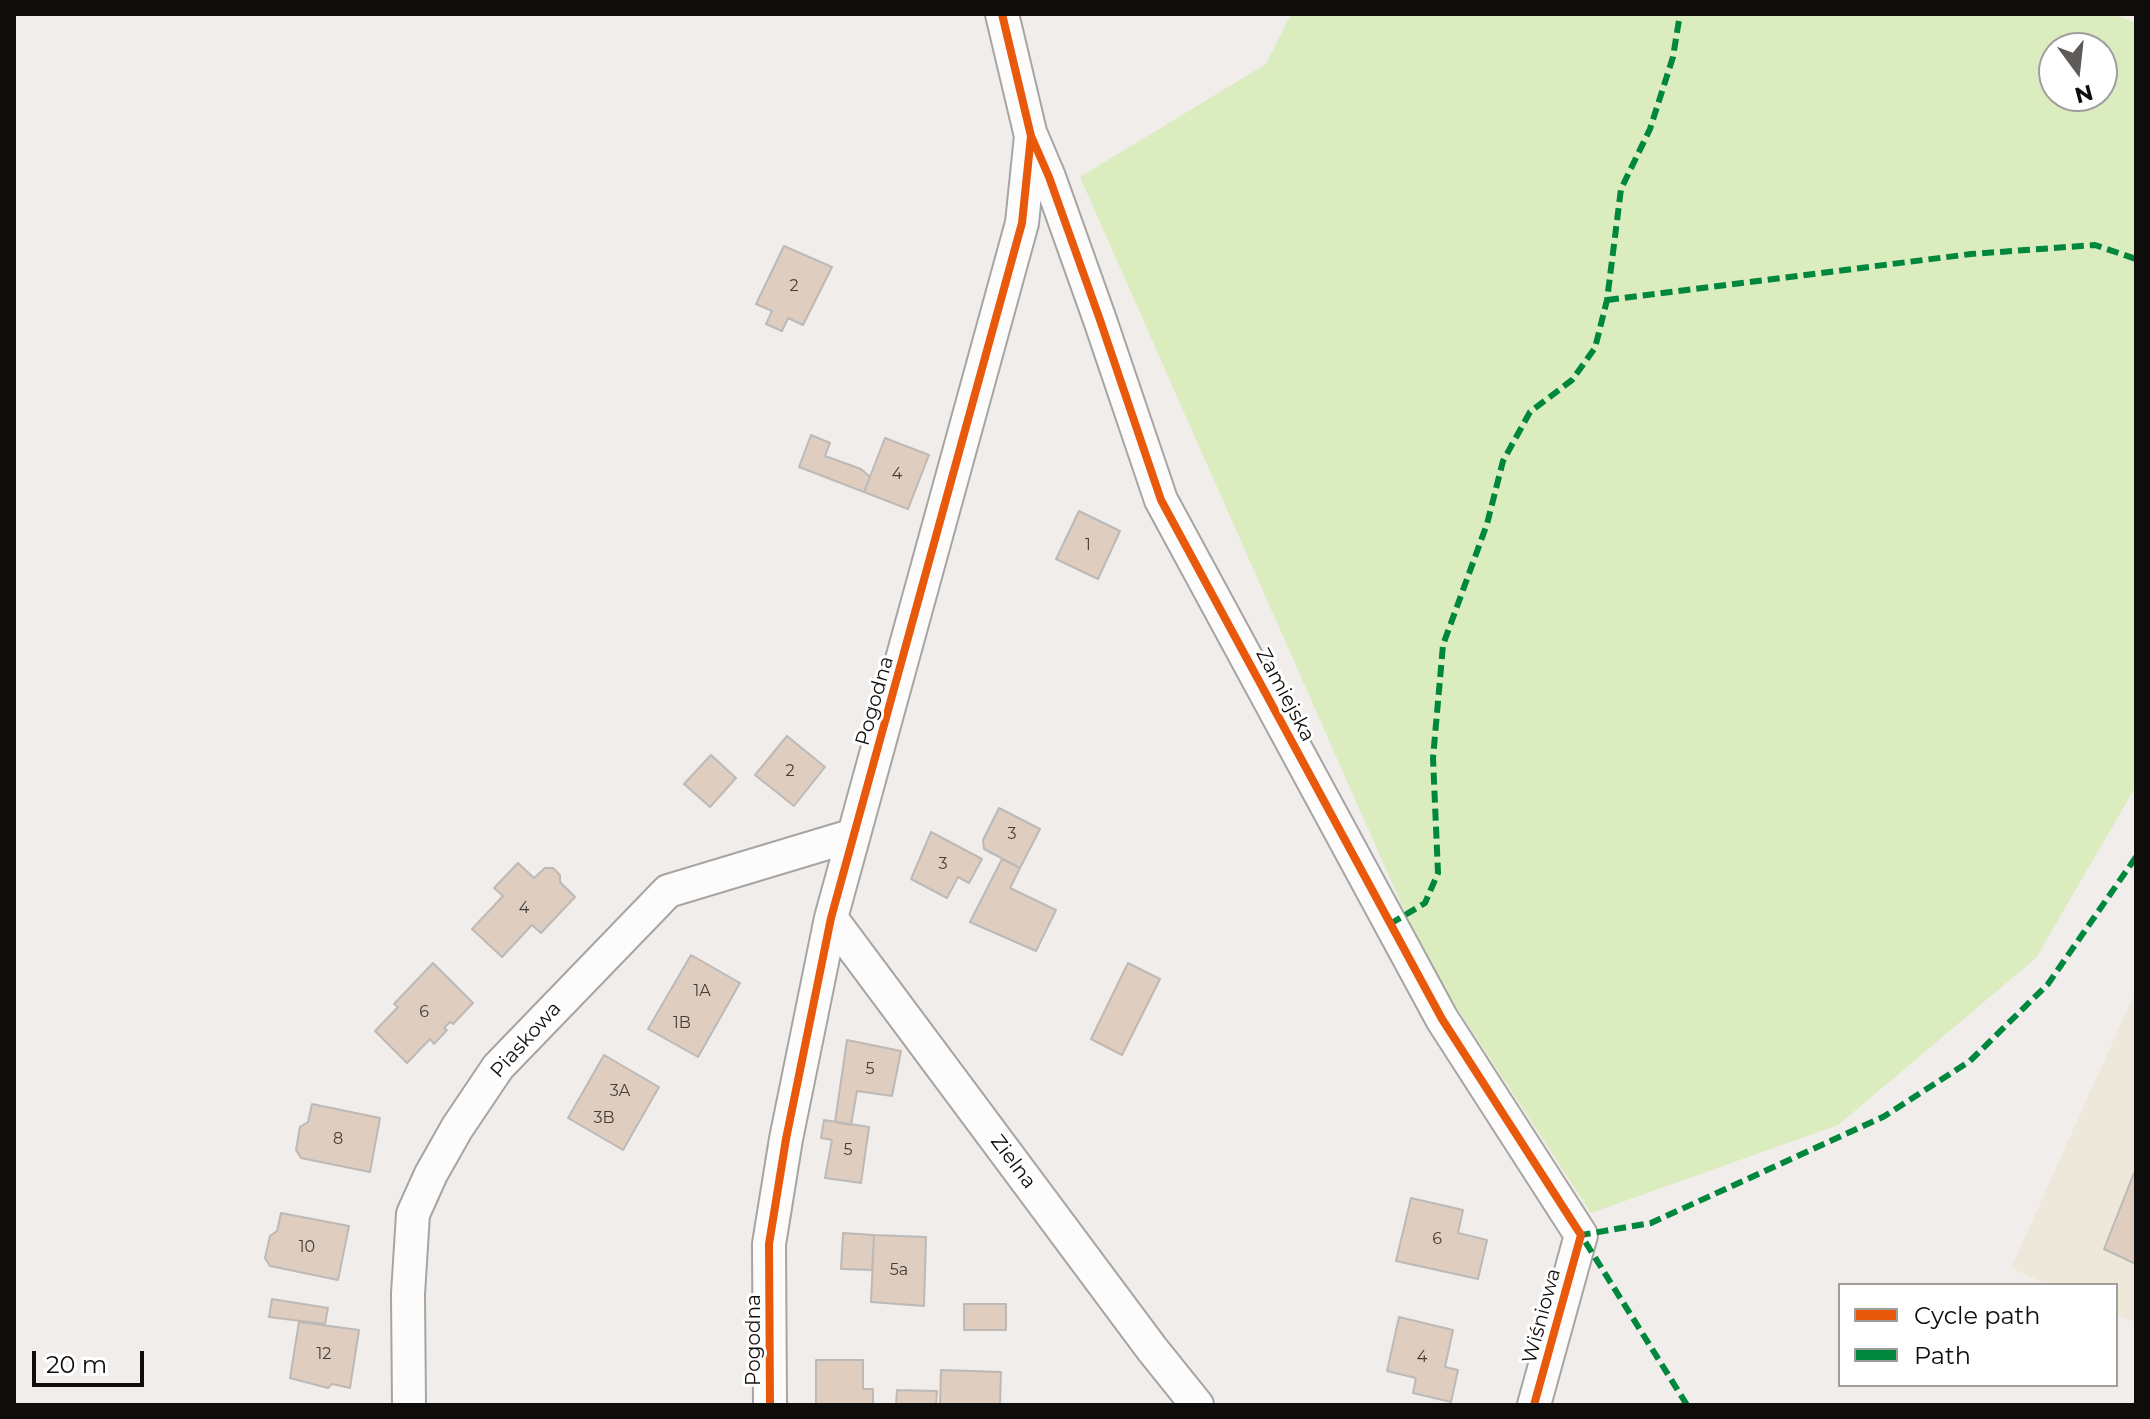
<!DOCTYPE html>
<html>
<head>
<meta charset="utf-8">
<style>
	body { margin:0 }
	#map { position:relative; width:2150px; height:1419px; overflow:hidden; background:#f1edea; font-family:Montserrat,sans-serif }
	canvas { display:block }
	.frame { position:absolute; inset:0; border:16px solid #0f0d0b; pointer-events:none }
	.legend { position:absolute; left:1838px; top:1283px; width:280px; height:104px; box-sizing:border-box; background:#fff; border:2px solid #9f9e9d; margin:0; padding:10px 14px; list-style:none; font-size:24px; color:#0f0d0b }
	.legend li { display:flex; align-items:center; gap:16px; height:40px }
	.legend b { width:40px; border:2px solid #9f9e9d }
	.north { position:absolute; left:2038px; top:32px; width:80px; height:80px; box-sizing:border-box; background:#fff; border:2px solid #9f9e9d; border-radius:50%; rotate:165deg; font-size:22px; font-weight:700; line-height:32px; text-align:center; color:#0f0d0b }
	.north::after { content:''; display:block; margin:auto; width:28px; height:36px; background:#5e5b59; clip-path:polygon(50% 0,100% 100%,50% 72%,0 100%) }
	.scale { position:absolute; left:32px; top:1351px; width:112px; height:36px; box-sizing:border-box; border:4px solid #0f0d0b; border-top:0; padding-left:10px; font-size:24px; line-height:28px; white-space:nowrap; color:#0f0d0b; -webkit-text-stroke:6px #fff; paint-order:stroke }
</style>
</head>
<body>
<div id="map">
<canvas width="2150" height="1419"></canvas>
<div class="frame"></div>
<ul class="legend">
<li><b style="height:10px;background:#e8590c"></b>Cycle path</li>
<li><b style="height:10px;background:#00873e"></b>Path</li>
</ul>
<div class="north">N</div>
<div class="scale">20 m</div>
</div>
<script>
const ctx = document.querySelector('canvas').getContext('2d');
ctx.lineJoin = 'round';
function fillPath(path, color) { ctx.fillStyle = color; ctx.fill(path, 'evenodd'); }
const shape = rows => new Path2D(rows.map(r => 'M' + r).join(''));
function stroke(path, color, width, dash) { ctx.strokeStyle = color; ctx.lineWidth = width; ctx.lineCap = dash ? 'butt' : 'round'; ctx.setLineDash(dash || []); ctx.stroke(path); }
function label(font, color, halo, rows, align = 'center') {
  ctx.font = font + ' Montserrat,sans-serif'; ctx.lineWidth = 6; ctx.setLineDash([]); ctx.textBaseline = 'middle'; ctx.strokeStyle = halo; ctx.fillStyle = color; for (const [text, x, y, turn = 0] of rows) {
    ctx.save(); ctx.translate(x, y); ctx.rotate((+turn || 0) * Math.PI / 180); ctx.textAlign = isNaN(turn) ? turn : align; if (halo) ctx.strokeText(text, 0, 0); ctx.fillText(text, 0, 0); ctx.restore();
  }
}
const industrial = shape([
	[2136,990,2136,1323,2116,1314,2116,1285,2050,1285,2011,1268]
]);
const green = shape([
	[1291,14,2113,14,2136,23,2136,786,2036,958,1838,1125,1591,1213,1427,962,1080,177,1266,64],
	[2054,48,2102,48,2102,96,2054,96]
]);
const building = shape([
	[784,246,832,267,803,325,788,318,782,331,766,324,772,311,756,304,784,246],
	[811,435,830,443,825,456,861,469,870,477,864,492,799,467,811,435],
	[885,438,929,455,908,509,864,492,885,438],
	[1079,511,1120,531,1098,579,1056,559,1079,511],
	[787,736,825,767,794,806,755,775,787,736],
	[711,755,736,778,710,807,684,784,711,755],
	[999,808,1040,829,1020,868,984,849,983,840,999,808],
	[931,832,982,859,969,883,958,877,947,898,911,879,931,832],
	[1002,859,1020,868,1010,888,1056,910,1036,951,970,922,1002,859],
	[518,863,534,878,545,868,553,868,560,875,560,882,575,897,541,933,532,925,502,957,472,929,503,896,494,888,518,863],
	[691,955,740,983,698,1057,648,1029,691,955],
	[433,963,473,1003,453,1024,450,1022,444,1028,447,1030,434,1044,430,1039,407,1063,375,1031,398,1007,394,1004,433,963],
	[1128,963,1160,979,1122,1055,1091,1039,1128,963],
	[847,1040,901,1051,892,1096,857,1091,851,1125,835,1122,847,1040],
	[604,1055,659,1087,623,1150,568,1118,604,1055],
	[312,1104,380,1118,370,1172,301,1158,296,1150,300,1127,308,1122,312,1104],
	[824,1120,869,1127,861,1183,825,1178,832,1140,821,1138,824,1120],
	[2134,1173,2136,1174,2136,1264,2104,1249,2134,1173],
	[1411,1198,1463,1210,1458,1233,1487,1240,1478,1279,1396,1261,1411,1198],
	[281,1213,349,1226,338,1280,270,1266,265,1258,270,1236,277,1231,281,1213],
	[843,1233,874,1235,872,1270,841,1269,843,1233],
	[874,1235,926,1237,924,1306,871,1302,874,1235],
	[272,1299,328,1308,325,1324,269,1317,272,1299],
	[964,1304,1006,1304,1006,1330,964,1330,964,1304],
	[1399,1317,1453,1330,1445,1367,1458,1370,1451,1402,1413,1393,1416,1378,1387,1371,1399,1317],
	[299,1322,359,1330,350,1388,332,1384,328,1388,290,1378,299,1322],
	[816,1360,863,1360,863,1389,873,1389,873,1405,816,1405,816,1360],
	[941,1370,1001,1372,1000,1405,940,1405,941,1370],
	[897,1390,937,1391,936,1405,896,1405,897,1390]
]);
const minor = shape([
	[1032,137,1049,177,1100,320,1161,500,1442,1019,1581,1235,1534,1405],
	[831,918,1152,1349,1197,1405],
	[409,1405,408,1294,413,1214,431,1174,457,1128,498,1067,668,891,854,835],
	[770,1405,769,1244,786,1139,831,918,1022,223,1031,136,1002,14]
]);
const quiet = shape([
	[1607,300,1971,254,2095,245,2136,259],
	[1390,924,1425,903,1438,873,1433,758,1443,645,1487,524,1503,461,1530,412,1572,380,1595,348,1607,300,1621,189,1650,129,1673,57,1680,14],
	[1687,1405,1581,1235,1651,1223,1883,1117,1970,1061,2048,984,2136,857]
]);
const cycleway = shape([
	[1032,138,1049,177,1100,320,1161,500,1442,1019,1581,1235,1534,1405],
	[770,1405,769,1244,786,1139,831,918,1022,223,1031,136,1002,14]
]);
const numberNames = [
	["2",794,286],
	["4",897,474],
	["1",1088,545],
	["2",790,771],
	["3",1012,834],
	["3",943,864],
	["4",524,908],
	["1A",702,991],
	["6",424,1012],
	["1B",682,1023],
	["5",870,1069],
	["3A",620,1091],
	["3B",604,1118],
	["8",338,1139],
	["5",848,1150],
	["6",1437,1239],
	["10",307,1247],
	["5a",899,1270],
	["12",324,1354],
	["4",1422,1357]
];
const streetNames = [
	["Zamiejska",1285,695,62],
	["Pogodna",875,701,-74],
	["Piaskowa",526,1040,-48],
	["Zielna",1013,1162,53],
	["Wiśniowa",1542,1316,-75],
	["Pogodna",754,1340,-90]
];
fillPath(industrial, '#eee8db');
fillPath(green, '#dbecbf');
fillPath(building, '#dfcdc0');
stroke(building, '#bcb9b7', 2);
stroke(minor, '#a7a4a1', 36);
stroke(minor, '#fdfcfc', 32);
stroke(quiet, '#00873e', 6, [12, 6]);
stroke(cycleway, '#e8590c', 8);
label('16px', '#433d38', null, numberNames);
label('20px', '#0f0d0b', '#fff', streetNames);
</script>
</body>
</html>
